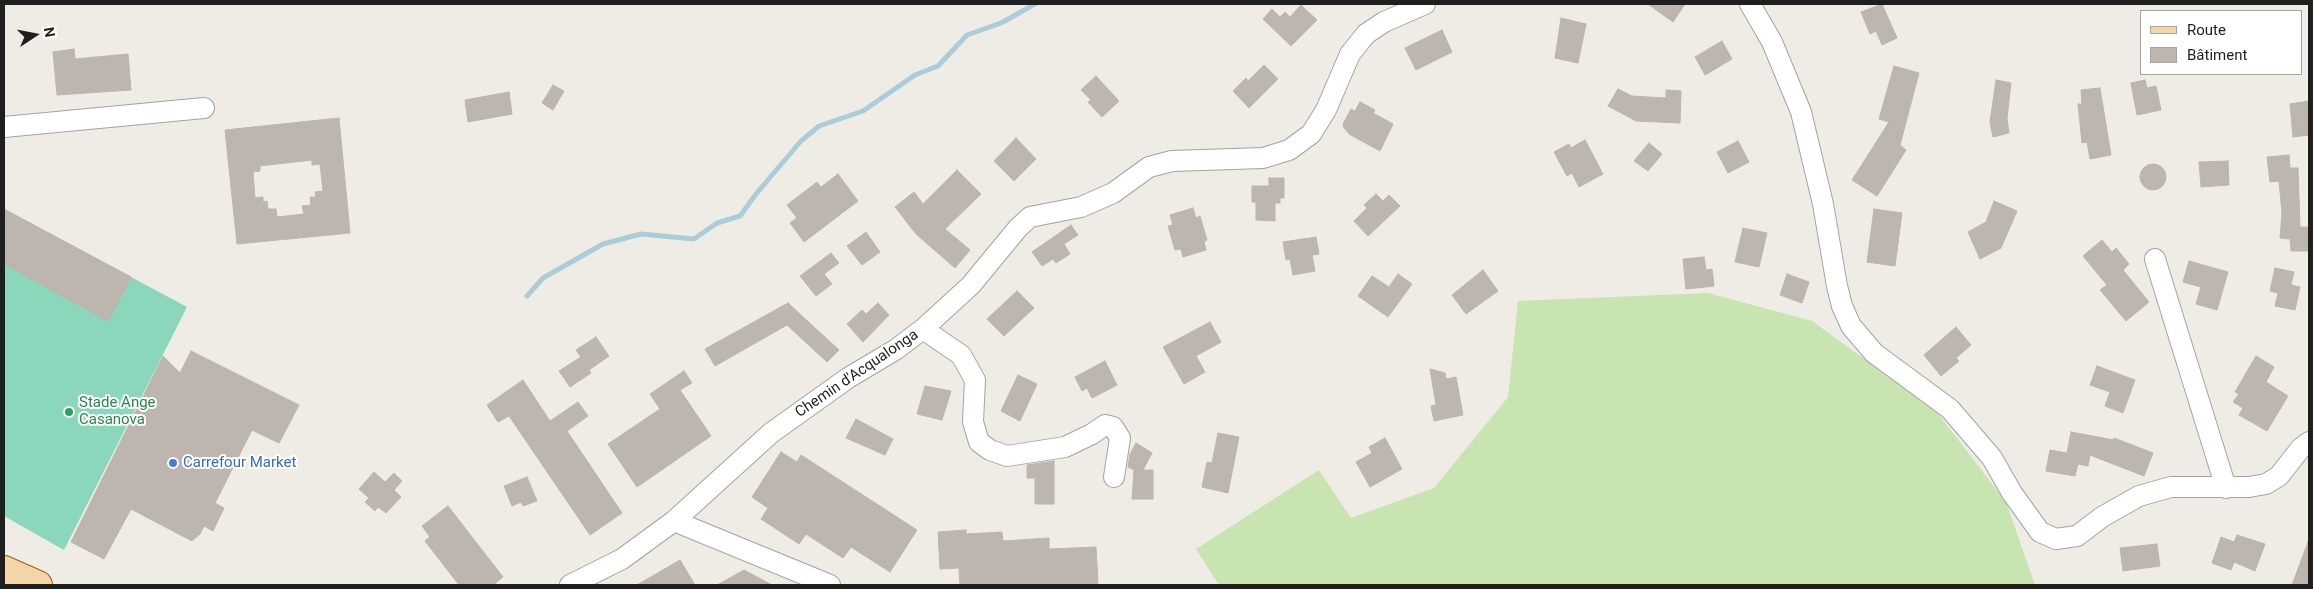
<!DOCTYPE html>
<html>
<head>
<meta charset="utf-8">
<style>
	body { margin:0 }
	#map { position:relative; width:2313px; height:589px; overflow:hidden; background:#efece6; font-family:Roboto,sans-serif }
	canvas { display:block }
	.frame { position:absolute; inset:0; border:5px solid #1f1f1f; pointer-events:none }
	.legend { position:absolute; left:2140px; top:10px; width:162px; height:65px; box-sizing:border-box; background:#fff; border:1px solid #a5a5a5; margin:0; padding:6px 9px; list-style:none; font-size:15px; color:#1f1f1f }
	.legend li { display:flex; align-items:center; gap:10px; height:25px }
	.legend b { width:25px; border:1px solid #a5a5a5 }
	.north { position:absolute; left:10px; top:10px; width:50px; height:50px; -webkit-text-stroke:4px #fff; paint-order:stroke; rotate:79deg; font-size:14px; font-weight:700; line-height:20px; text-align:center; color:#1f1f1f }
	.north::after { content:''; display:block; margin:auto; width:18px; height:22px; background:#1f1f1f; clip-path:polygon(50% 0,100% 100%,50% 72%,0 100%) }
</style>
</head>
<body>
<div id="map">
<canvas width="2313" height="589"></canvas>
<div class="frame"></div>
<ul class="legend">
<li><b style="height:6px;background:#f4d5a7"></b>Route</li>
<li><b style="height:14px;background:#bcb6af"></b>Bâtiment</li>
</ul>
<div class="north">N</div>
</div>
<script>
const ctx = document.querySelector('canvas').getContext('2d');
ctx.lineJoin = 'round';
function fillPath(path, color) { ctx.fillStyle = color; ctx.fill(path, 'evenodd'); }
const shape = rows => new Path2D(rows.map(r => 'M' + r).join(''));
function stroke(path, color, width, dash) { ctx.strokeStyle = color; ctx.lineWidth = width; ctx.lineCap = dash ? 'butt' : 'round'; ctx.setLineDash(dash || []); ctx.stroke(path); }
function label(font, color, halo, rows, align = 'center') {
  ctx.font = font + ' Roboto,sans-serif'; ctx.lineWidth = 4; ctx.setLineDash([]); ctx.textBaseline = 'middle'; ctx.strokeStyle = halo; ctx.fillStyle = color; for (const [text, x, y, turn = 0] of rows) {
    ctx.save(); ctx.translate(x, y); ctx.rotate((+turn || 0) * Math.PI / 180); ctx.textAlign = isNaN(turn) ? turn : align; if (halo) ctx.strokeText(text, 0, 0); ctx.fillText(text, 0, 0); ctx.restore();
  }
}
const grass = shape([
	[1708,293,1812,321,1936,411,2006,502,2035,585,1219,585,1196,549,1319,470,1351,518,1434,488,1508,397,1518,301]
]);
const pitch = shape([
	[4,209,187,307,64,550,4,516]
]);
const stream = shape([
	[527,296,543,278,603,244,641,234,694,239,717,223,740,216,756,194,801,141,819,126,863,111,915,75,938,66,967,35,1001,23,1035,4]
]);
const building = shape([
	[1648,4,1685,4,1673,22,1648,4],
	[1882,4,1897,38,1882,45,1876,31,1870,34,1861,12,1882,4],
	[1301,5,1317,20,1291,46,1263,19,1272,9,1280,17,1285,12,1290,17,1301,5],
	[1561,18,1586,24,1578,63,1555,58,1561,18],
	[1442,30,1452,52,1416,70,1405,48,1442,30],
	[1722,41,1732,59,1705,75,1695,57,1722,41],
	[74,49,75,59,128,54,131,90,57,95,53,52,74,49],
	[1264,65,1278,79,1249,108,1233,91,1246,78,1248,81,1264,65],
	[1894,66,1919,73,1900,145,1906,150,1877,196,1852,180,1889,122,1879,119,1894,66],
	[1096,76,1119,101,1102,117,1088,102,1091,100,1081,90,1096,76],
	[1996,80,2011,83,2007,119,2009,133,1993,137,1990,122,1996,80],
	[2145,80,2147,88,2156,86,2161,110,2137,115,2131,83,2145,80],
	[553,85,564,91,553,110,542,103,553,85],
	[2100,88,2111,155,2090,159,2087,142,2082,143,2078,104,2082,104,2081,90,2100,88],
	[1618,89,1632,96,1666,98,1666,90,1681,91,1680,123,1636,121,1608,106,1618,89],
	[509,92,512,114,468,122,465,100,509,92],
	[2309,101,2309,135,2293,137,2290,104,2309,101],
	[1360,102,1375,110,1373,113,1393,124,1380,151,1349,134,1344,128,1343,124,1351,109,1355,111,1360,102],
	[339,118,350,233,237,244,225,130,339,118],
	[312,160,312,165,320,164,323,191,315,192,316,197,310,197,311,205,302,206,304,214,277,217,276,209,268,209,267,201,263,202,263,197,255,198,253,172,260,171,260,166,312,160],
	[1016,138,1036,159,1014,181,994,161,1016,138],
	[1585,140,1603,174,1579,187,1572,173,1567,176,1554,152,1569,144,1571,148,1585,140],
	[1738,141,1749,162,1728,173,1717,152,1738,141],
	[1649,143,1662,154,1648,171,1634,161,1649,143],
	[2289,155,2290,168,2298,168,2300,227,2309,227,2309,251,2291,251,2290,239,2280,238,2282,213,2279,181,2270,182,2267,157,2289,155],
	[2228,161,2229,185,2201,187,2199,162,2228,161],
	'2140 177a13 13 0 1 1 26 0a13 13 0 1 1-26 0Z',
	[957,170,981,194,945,229,970,250,955,268,916,234,895,207,914,192,923,204,957,170],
	[838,174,858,201,804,242,790,223,797,218,787,205,817,182,821,187,838,174],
	[1269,178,1284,178,1284,198,1280,198,1280,203,1275,203,1275,221,1256,220,1256,202,1252,202,1252,186,1269,186,1269,178],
	[1376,194,1383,201,1389,195,1400,206,1368,236,1354,221,1367,208,1364,205,1376,194],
	[1994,201,2017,211,2001,248,1980,259,1968,232,1986,222,1994,201],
	[1193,208,1196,218,1200,216,1207,240,1204,242,1206,250,1183,257,1181,249,1175,250,1168,226,1173,225,1170,215,1193,208],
	[4,209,131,277,108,321,4,264,4,209],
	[1874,209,1902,213,1895,266,1867,262,1874,209],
	[1071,225,1078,235,1064,244,1070,254,1056,263,1053,259,1042,266,1032,252,1071,225],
	[1743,228,1767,233,1759,267,1735,262,1743,228],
	[866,232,880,252,862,265,847,246,866,232],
	[1316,237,1319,254,1312,255,1315,271,1293,275,1290,259,1286,260,1283,242,1316,237],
	[2102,240,2112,252,2116,248,2129,264,2123,270,2149,302,2126,321,2100,290,2107,285,2083,256,2102,240],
	[831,253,839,263,824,274,832,284,816,296,800,276,831,253],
	[1704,257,1706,270,1712,269,1714,286,1686,289,1683,259,1704,257],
	[2189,261,2228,272,2217,310,2196,304,2201,287,2183,282,2189,261],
	[2275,268,2294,272,2291,285,2300,287,2295,310,2275,306,2278,293,2270,291,2275,268],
	[1483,270,1498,291,1466,314,1452,295,1483,270],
	[1398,274,1412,284,1388,317,1358,296,1372,276,1389,287,1398,274],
	[1787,274,1809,282,1802,303,1780,295,1787,274],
	[1017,291,1034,308,1004,336,987,319,1017,291],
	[788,303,839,350,827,362,787,325,715,366,705,349,788,303],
	[878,303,889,315,863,342,847,324,862,310,866,314,878,303],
	[1210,322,1221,342,1196,356,1205,372,1184,384,1163,347,1210,322],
	[1956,327,1971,345,1956,358,1959,361,1941,376,1924,355,1956,327],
	[596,337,609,356,589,370,591,373,570,387,559,371,581,357,576,350,596,337],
	[191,351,299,405,279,443,252,430,215,503,224,508,213,531,204,526,200,534,192,541,131,509,104,559,71,542,163,356,180,373,191,351],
	[2256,356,2274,367,2266,382,2288,396,2267,431,2239,415,2243,408,2233,402,2239,394,2235,392,2256,356],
	[1105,361,1117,385,1092,398,1087,388,1082,391,1075,377,1105,361],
	[2097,366,2135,380,2123,413,2105,406,2110,392,2090,385,2097,366],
	[1430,369,1445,373,1446,379,1456,377,1463,415,1434,421,1431,406,1436,405,1430,369],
	[684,371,692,383,680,390,711,436,637,487,608,444,660,409,650,394,684,371],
	[1018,375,1037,384,1020,421,1001,411,1018,375],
	[523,380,550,421,578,402,588,416,567,431,622,513,590,535,509,416,498,422,487,405,523,380],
	[925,386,951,391,942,420,917,414,925,386],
	[856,419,893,439,885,455,846,438,856,419],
	[2071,432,2114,440,2114,438,2153,453,2144,476,2090,455,2088,466,2078,464,2075,476,2046,471,2050,450,2067,453,2071,432],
	[1218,433,1239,437,1228,493,1202,487,1207,462,1212,463,1218,433],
	[1385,438,1402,469,1370,487,1356,462,1372,453,1369,447,1385,438],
	[1136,443,1152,453,1143,470,1153,470,1153,499,1132,499,1134,470,1128,467,1130,454,1136,443],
	[781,452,797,462,801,455,917,530,890,572,851,547,843,558,806,534,799,544,761,519,768,508,752,497,781,452],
	[1054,461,1054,504,1035,504,1035,478,1027,478,1027,465,1054,461],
	[374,472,385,482,394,473,402,481,394,490,401,497,386,513,378,507,375,511,365,502,369,498,359,489,374,472],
	[527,477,537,501,523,506,521,502,512,506,504,486,527,477],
	[448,506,503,577,493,585,459,585,425,541,430,537,422,526,448,506],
	[966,530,966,534,1002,532,1003,541,1049,538,1049,549,1096,547,1098,585,960,585,959,568,940,569,938,532,966,530],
	[2237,535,2265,544,2255,571,2234,562,2231,570,2212,563,2221,537,2234,542,2237,535],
	[2308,542,2309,585,2292,585,2308,542],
	[2157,544,2160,566,2123,571,2120,548,2157,544],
	[680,560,695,585,637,585,680,560],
	[744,570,772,585,717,585,744,570]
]);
const street = shape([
	[1750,4,1772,42,1801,112,1823,204,1837,286,1842,306,1851,326,1874,353,1950,409,1992,458,2012,493,2040,532,2056,539,2077,536,2102,517,2139,496,2171,487,2249,487,2266,484,2279,476,2301,448,2309,442],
	[4,127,204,108],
	[2155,259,2226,488],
	[923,329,961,355,975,380,973,422,979,442,990,450,1007,456,1065,447,1092,434,1105,425,1113,427,1120,438,1114,477],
	[674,521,830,585],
	[570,585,622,559,674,521,771,433,848,378,895,350,923,329,971,285,1018,228,1030,217,1081,207,1113,193,1149,167,1172,161,1263,158,1289,150,1311,134,1326,110,1350,54,1366,34,1384,22,1425,4]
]);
const primary = shape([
	[4,570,38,585]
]);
const markers = [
	[69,412,5,"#2e9e5b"],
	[173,463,5,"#3f7fe0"]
];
const streetNames = [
	["Chemin d'Acqualonga",857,374,-34]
];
const leisureNames = [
	["Stade Ange",79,403],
	["Casanova",79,420]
];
const shopNames = [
	["Carrefour Market",183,463]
];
fillPath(grass, '#c8e4b1');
fillPath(pitch, '#8bd7bc');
stroke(stream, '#abcdd9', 5);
fillPath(building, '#bcb6af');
stroke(building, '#bfb4aa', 1);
stroke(street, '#a3a3a3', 22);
stroke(primary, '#8d670d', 30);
stroke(street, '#fff', 20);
stroke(primary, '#f4d5a7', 28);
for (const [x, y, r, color] of markers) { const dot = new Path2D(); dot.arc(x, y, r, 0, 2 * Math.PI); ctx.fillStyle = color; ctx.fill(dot); stroke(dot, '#fff', 2); }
label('15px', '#1f1f1f', '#fff', streetNames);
label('15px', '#27864d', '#fff', leisureNames, 'left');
label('15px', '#366cbe', '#fff', shopNames, 'left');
</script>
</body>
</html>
